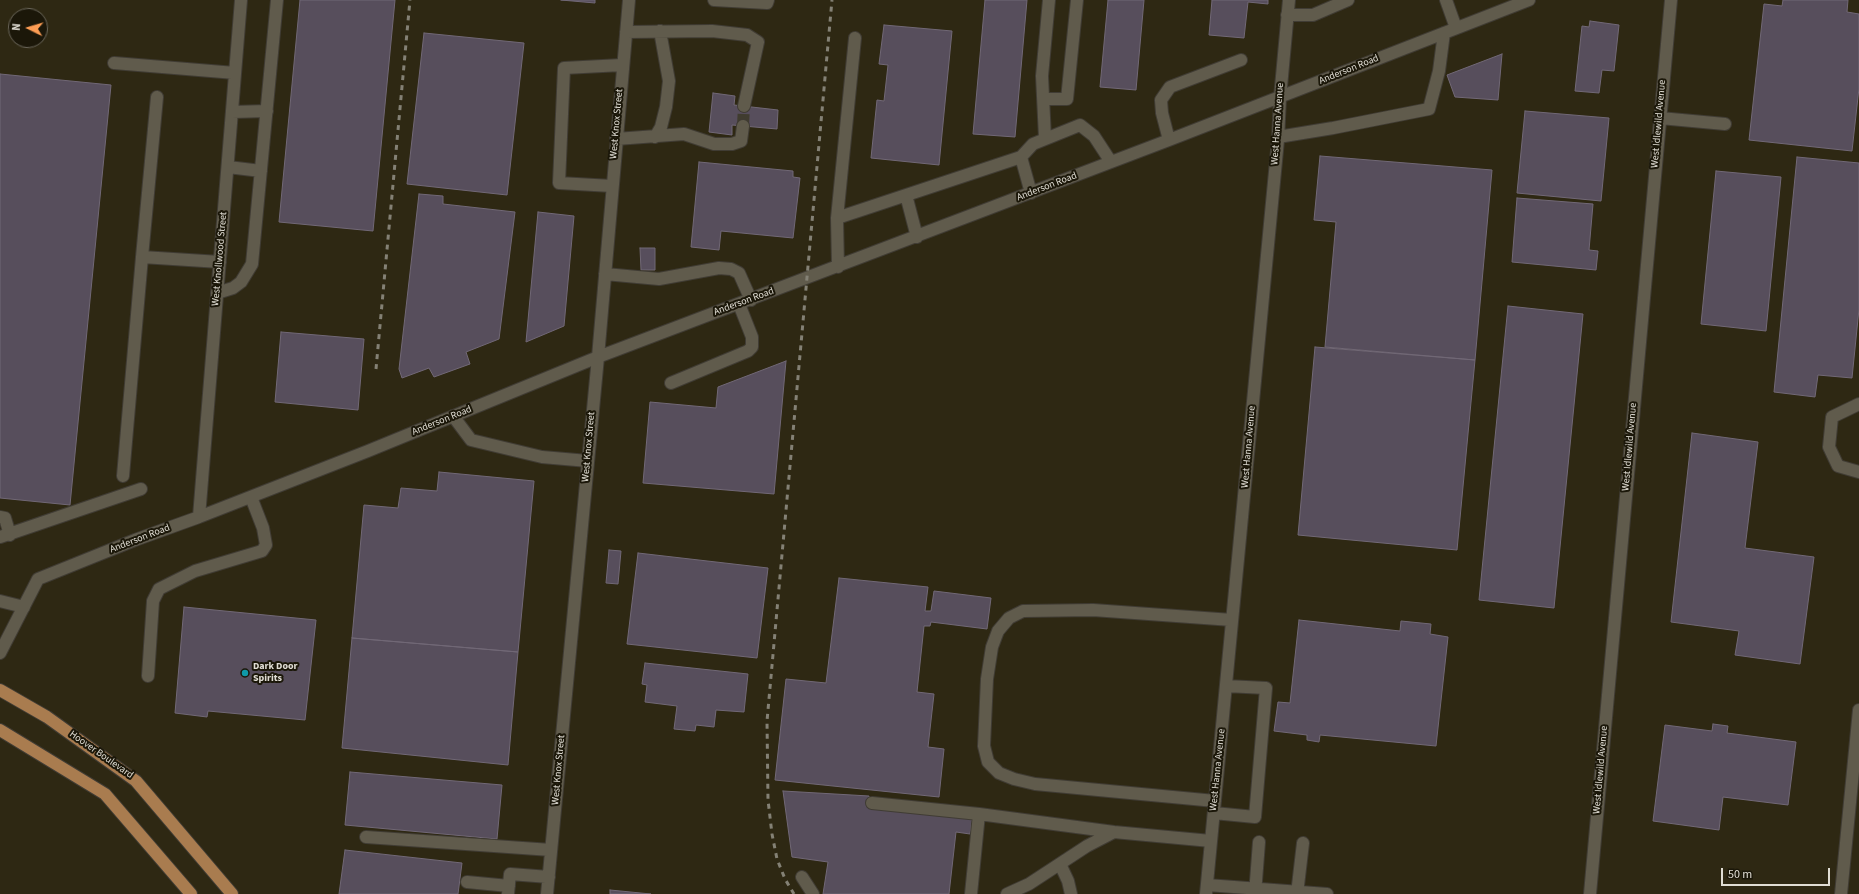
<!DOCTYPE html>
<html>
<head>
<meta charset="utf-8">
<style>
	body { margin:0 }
	#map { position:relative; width:1859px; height:894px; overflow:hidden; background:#242012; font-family:"Source Sans 3",sans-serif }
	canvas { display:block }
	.north { position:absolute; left:8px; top:8px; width:40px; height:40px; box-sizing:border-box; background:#1b1709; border:1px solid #6a665a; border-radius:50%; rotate:275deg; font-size:11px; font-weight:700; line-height:16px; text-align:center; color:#e0ddd4 }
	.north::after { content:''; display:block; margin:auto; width:14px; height:18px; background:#fd9d54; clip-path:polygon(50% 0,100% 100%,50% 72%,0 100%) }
	.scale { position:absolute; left:1721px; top:868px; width:109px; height:18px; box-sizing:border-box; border:2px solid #e0ddd4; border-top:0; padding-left:5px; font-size:12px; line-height:14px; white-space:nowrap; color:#e0ddd4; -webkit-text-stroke:3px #1b1709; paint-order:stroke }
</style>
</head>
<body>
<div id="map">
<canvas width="1859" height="894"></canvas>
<div class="north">N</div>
<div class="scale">50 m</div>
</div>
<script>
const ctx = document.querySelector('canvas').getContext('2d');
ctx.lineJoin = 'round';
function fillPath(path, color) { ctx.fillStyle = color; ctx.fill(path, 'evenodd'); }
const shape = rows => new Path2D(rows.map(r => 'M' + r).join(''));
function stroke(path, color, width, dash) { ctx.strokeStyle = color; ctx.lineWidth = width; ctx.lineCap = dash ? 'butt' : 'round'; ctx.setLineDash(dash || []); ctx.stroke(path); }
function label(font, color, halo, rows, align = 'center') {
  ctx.font = font + ' "Source Sans 3",sans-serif'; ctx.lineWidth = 4; ctx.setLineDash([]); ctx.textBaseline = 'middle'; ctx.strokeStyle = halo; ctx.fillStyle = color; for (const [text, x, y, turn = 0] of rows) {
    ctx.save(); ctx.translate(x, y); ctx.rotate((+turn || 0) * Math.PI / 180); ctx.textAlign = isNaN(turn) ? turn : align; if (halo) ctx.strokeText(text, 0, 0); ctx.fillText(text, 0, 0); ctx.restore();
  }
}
const built = shape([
	[0,0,1859,0,1859,894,0,894],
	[16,16,40,16,40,40,16,40]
]);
const building = shape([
	[300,0,395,0,373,231,279,222,300,0],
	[561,0,595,0,595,3,561,0],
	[985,0,1027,0,1015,137,973,134,985,0],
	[1108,0,1144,0,1136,90,1100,87,1108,0],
	[1212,0,1268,0,1268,4,1248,2,1244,38,1209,35,1212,0],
	[1783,0,1848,0,1847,12,1859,14,1859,88,1852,151,1749,140,1764,4,1782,6,1783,0],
	[1590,21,1619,25,1614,71,1602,70,1599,93,1575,91,1582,26,1589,27,1590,21],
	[884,25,952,31,939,165,871,158,877,100,884,101,888,65,879,64,884,25],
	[424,33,524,43,507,195,407,184,424,33],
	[1502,54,1498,100,1455,97,1447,75,1502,54],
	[0,74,111,85,70,505,0,498,0,74],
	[713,93,735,96,734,105,778,110,777,129,732,125,732,135,709,132,713,93],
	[1525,111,1609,118,1601,201,1517,193,1525,111],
	[1320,156,1492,170,1475,360,1325,347,1336,222,1314,220,1320,156],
	[1797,157,1859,163,1859,309,1852,378,1818,375,1815,397,1774,392,1797,157],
	[699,162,793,171,793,177,800,178,793,238,721,231,719,250,691,247,699,162],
	[1716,171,1781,177,1766,331,1701,324,1716,171],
	[419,194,443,196,443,204,515,212,499,339,466,352,470,364,434,377,429,368,402,378,399,369,419,194],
	[1517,198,1593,204,1589,250,1598,251,1596,270,1512,262,1517,198],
	[538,212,574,216,564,326,526,342,538,212],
	[640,248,655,248,655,270,641,270,640,248],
	[1508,306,1583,314,1554,608,1479,600,1508,306],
	[281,332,364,339,358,410,275,402,281,332],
	[1315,347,1475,360,1457,550,1298,535,1315,347],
	[786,361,774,494,643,483,650,402,716,408,718,387,786,361],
	[1692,433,1758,442,1745,548,1814,557,1800,664,1735,655,1739,631,1671,622,1692,433],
	[439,472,534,481,518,652,352,638,364,505,398,508,401,488,437,491,439,472],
	[609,550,621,551,618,584,606,583,609,550],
	[638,553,768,568,757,658,627,644,638,553],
	[839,578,928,587,925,611,931,611,934,591,991,598,987,629,931,622,930,626,924,626,917,692,934,694,928,747,944,749,939,797,775,780,786,679,826,683,839,578],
	[184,607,316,620,305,720,208,711,207,717,175,713,184,607],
	[1299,620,1400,631,1401,621,1431,624,1430,634,1448,637,1436,746,1320,735,1319,742,1307,740,1307,735,1274,731,1278,702,1290,703,1299,620],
	[352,638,518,652,508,765,342,748,352,638],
	[645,663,748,674,744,712,716,710,714,727,696,725,695,731,674,729,677,706,645,702,647,685,642,684,645,663],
	[1713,724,1728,726,1727,733,1796,742,1788,805,1723,797,1719,830,1653,821,1665,725,1712,731,1713,724],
	[350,772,502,785,497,839,345,825,350,772],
	[783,791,869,796,870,806,972,819,970,834,956,832,949,894,823,894,828,862,792,857,783,791],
	[345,850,462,863,458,894,339,894,345,850],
	[610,890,651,894,610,894,610,890]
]);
const minorTunnel = shape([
	[743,126,744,106]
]);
const minor = shape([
	[714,0,767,3,768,0],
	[1446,0,1456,28],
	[1287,15,1313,15,1348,0],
	[626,32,712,31,747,35,758,42,744,106],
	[114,63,235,73],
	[157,97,142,257,220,262],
	[1044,99,1067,99,1077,0],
	[232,112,267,111],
	[1660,118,1725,124],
	[655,137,661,127,666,107,669,81,660,31],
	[1278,137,1333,128,1429,109,1439,71,1444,33],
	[1045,138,1042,76,1049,0],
	[616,139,684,134,714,144,732,144,741,141,743,126],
	[1169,140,1162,113,1161,100,1170,87,1241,60],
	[1021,157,1031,193],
	[228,167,261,171],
	[612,186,559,183,564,68,622,65],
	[906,195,917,237],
	[837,218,855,38],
	[838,267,837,218,1021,157,1033,144,1080,125,1094,136,1111,162],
	[605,274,659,279,719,268,731,269,739,273,751,300],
	[217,293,233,288,241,282,252,264,277,0],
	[671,383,748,351,752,347,752,337,739,304],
	[1859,404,1832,417,1829,447,1838,466,1859,472],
	[453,416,471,440,542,457,588,461],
	[123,476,142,257],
	[0,517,5,518,10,535],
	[199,517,241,0],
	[0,537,141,489],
	[0,601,24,607],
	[0,653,38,579,135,540,199,517,368,451,598,357,1169,140,1529,0],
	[148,676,153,601,159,589,195,571,262,551,266,545,263,528,251,497],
	[1215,801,1035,784,1014,779,999,773,988,762,984,746,987,679,992,647,998,631,1009,618,1023,611,1093,610,1232,620],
	[872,803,979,814,1114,832,1211,841],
	[1214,813,1255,817,1266,688,1226,686],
	[366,837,551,850],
	[1060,864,1068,881,1071,894],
	[802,877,813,894],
	[467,882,509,886],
	[1207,885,1327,894],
	[508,894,510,874,549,877],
	[547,894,598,357,629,0],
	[971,894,979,814],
	[1007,894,1029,884,1087,846,1114,832],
	[1206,894,1278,140,1280,98,1289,0],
	[1255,894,1259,842],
	[1297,894,1303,843],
	[1590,894,1671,0],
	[1841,894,1859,710]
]);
const major = shape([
	[0,690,47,717,136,781,232,894],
	[0,730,105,794,191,894]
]);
const rail = shape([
	[376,369,410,0],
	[794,894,785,879,777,859,772,834,768,800,767,721,832,0]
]);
const markers = [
	[245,673,4,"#0f9aa8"]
];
const streetNames = [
	["Anderson Road",1349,70,-22],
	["West Knox Street",617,124,-85],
	["West Hanna Avenue",1278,124,-86],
	["West Idlewild Avenue",1659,124,-85],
	["Anderson Road",1047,187,-21],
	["West Knollwood Street",220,259,-85],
	["Anderson Road",744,302,-20],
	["Anderson Road",442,421,-22],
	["West Knox Street",589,447,-85],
	["West Hanna Avenue",1249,447,-85],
	["West Idlewild Avenue",1630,447,-85],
	["Anderson Road",140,539,-21],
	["Hoover Boulevard",101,755,35],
	["West Knox Street",559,770,-85],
	["West Hanna Avenue",1218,770,-84],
	["West Idlewild Avenue",1601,770,-85]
];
const poiNames = [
	["Dark Door",253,667],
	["Spirits",253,679]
];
fillPath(built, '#2e2813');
fillPath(building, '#574e5c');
stroke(building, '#716876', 1);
stroke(minorTunnel, '#403c2f', 12, [12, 6]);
stroke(minor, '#403c34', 14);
stroke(major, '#403c34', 14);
stroke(minor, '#605b4c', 12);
stroke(major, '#a97c4f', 12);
stroke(rail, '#848175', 3, [5, 5]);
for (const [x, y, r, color] of markers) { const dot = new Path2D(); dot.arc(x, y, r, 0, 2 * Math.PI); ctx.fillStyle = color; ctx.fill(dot); stroke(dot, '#1b1709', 1.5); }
label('10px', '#e0ddd4', '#1b1709', streetNames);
label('bold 10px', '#e0ddd4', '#1b1709', poiNames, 'left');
</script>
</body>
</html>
